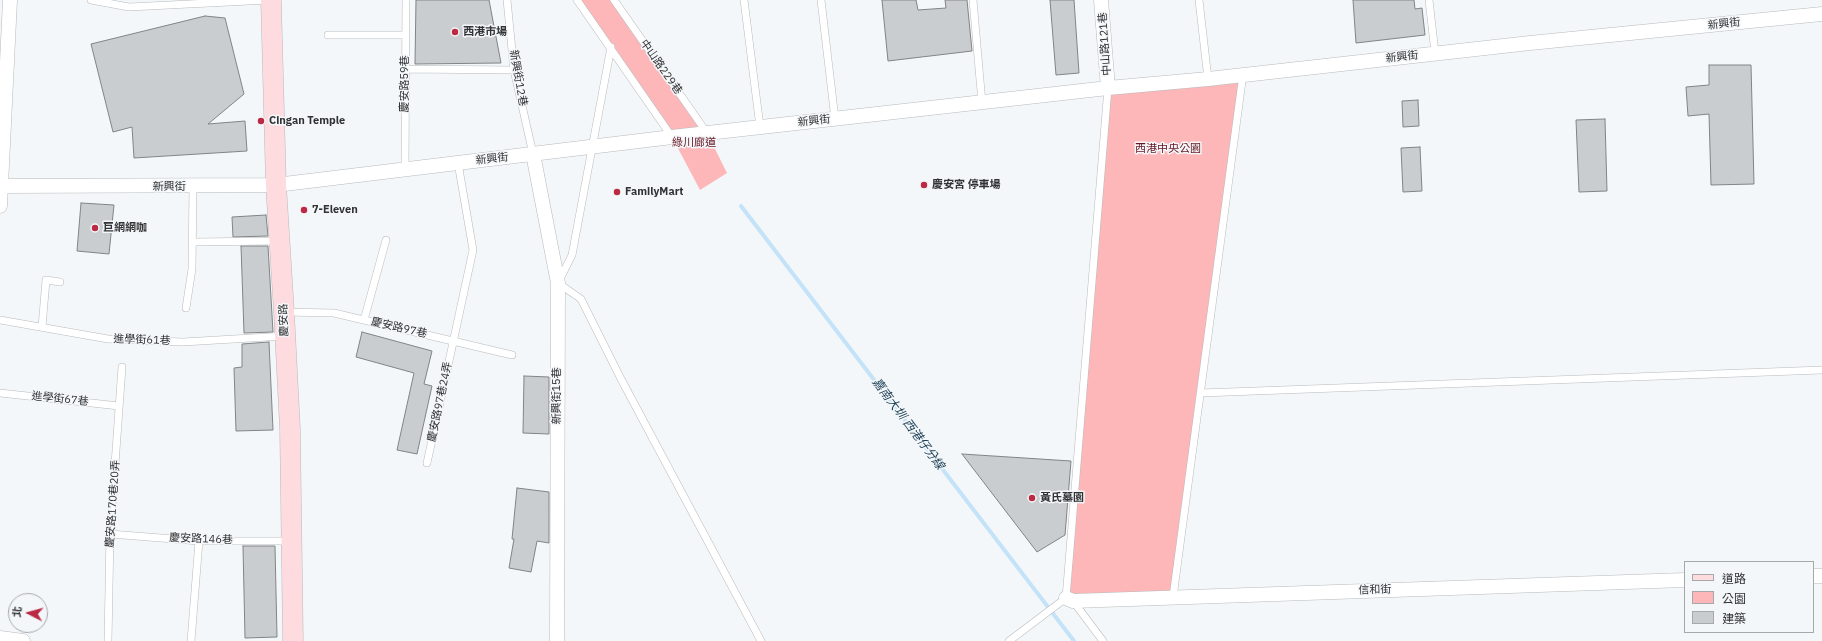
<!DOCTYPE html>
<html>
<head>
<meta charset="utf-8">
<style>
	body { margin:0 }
	#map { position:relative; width:1822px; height:641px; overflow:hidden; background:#f4f7f9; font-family:"IBM Plex Sans","Noto Sans TC",sans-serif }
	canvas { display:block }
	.legend { position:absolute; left:1684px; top:561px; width:130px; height:72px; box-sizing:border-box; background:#f4f7f9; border:1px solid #a6a8aa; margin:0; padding:5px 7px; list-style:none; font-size:12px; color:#313233 }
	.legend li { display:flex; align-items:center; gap:8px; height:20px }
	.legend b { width:20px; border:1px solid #a6a8aa }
	.north { position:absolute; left:8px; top:593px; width:40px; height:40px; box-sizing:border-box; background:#f4f7f9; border:1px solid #a6a8aa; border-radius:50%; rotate:276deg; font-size:11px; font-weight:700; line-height:16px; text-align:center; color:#313233 }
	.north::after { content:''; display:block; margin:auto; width:14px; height:18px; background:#bb2a44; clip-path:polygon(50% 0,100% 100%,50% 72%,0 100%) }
</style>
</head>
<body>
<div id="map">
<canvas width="1822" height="641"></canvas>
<ul class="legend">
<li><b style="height:5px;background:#fedbde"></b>道路</li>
<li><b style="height:11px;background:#fdb7b9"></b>公園</li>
<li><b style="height:11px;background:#cacdcf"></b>建築</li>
</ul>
<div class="north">北</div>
</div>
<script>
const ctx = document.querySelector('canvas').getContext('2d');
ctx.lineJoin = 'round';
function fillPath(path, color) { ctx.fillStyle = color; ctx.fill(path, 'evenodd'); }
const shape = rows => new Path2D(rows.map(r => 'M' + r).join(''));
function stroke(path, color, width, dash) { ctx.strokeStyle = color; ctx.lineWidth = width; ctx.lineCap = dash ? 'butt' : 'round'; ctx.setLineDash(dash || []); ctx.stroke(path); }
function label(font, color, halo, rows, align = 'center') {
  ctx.font = font + ' "IBM Plex Sans","Noto Sans TC",sans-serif'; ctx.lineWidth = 3; ctx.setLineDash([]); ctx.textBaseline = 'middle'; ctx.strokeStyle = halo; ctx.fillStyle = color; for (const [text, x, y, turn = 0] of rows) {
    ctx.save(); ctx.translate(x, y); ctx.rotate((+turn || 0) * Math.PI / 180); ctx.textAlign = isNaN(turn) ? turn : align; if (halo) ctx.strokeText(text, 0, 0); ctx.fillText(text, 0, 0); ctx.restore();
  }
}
const green = shape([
	[577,0,614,0,707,133,727,173,700,190,672,137],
	[1243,74,1173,597,1066,598,1108,88]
]);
const stream = shape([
	[741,206,1074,641]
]);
const building = shape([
	[416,0,489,0,501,63,415,64,416,0],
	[882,0,916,0,918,10,946,8,945,0,967,0,972,51,888,61,882,0],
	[1050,0,1074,0,1079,73,1056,75,1050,0],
	[1353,0,1414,0,1415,9,1422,8,1425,35,1356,43,1353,0],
	[205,16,225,18,244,94,208,124,245,121,247,151,134,158,132,127,113,132,91,44,205,16],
	[1709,65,1751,65,1754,184,1711,185,1709,114,1688,116,1686,87,1709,85,1709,65],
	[1418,100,1419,126,1403,127,1402,101,1418,100],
	[1605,119,1607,191,1579,192,1576,120,1605,119],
	[1420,147,1422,191,1403,192,1401,148,1420,147],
	[81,203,114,205,109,254,77,251,81,203],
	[266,215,268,236,233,237,232,217,266,215],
	[241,246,268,246,273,332,244,333,241,246],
	[362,332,432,351,424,384,432,386,417,454,397,450,414,373,356,357,362,332],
	[269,342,273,430,236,431,234,368,242,367,242,344,269,342],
	[524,376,549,377,549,434,523,433,524,376],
	[962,454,1071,461,1065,535,1037,552,962,454],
	[517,488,549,492,549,543,537,541,531,572,509,568,514,539,512,539,517,488],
	[243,546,275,546,277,637,245,638,243,546]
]);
const service = shape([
	[91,0,129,7,269,0],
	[507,0,514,70,533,154],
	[577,0,672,137],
	[614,0,707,133],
	[744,0,760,127],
	[821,0,835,119],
	[973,0,982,103],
	[1199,0,1208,79],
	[1429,0,1435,53],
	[328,35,405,35],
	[611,47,572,255,558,283,581,299,621,379,761,641],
	[405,69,514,70],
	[405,169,406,0],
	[193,242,278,241],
	[186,308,192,269,193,187],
	[285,312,334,313,512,355],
	[0,320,108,339,183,342,285,336],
	[364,320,386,240],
	[42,327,46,280,60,282],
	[0,393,119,406],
	[1201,393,1822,370],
	[427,463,473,250,458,163],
	[110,534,199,541,290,541],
	[1173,597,1243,74],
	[1073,601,1103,641],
	[108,641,110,534,122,367],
	[191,641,199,541],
	[1009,641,1066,598,1108,88]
]);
const minor = shape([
	[1101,0,1108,88],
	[533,154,558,283,557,641],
	[0,186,276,185,672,137,1108,88,1208,79,1530,43,1822,14],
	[0,206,10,0],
	[1813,576,1822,576],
	[1066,598,1073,601,1685,580],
	[0,638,23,641]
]);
const secondary = shape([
	[271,0,276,185,284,312,290,429,293,641]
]);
const markers = [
	[455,32,4,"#bb2a44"],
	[261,121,4,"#bb2a44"],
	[924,185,4,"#bb2a44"],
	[617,192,4,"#bb2a44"],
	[304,210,4,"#bb2a44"],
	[95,228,4,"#bb2a44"],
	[1032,498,4,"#bb2a44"]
];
const streetNames = [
	["新興街",1724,24,-6],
	["中山路121巷",1105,44,-94],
	["新興街",1402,57,-6],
	["中山路229巷",661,67,55],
	["新興街12巷",518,78,80],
	["慶安路59巷",405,84,-90],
	["新興街",814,121,-6],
	["新興街",492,159,-6],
	["新興街",169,187],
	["慶安路",284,320,-92],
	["慶安路97巷",399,328,13],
	["進學街61巷",142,340,2],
	["新興街15巷",557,396,-90],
	["進學街67巷",60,399,6],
	["慶安路97巷24弄",440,402,-78],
	["慶安路170巷20弄",113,504,-86],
	["慶安路146巷",201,539,2],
	["信和街",1375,590,-2]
];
const poiNames = [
	["西港市場",463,32],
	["Cingan Temple",269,121],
	["慶安宮 停車場",932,185],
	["FamilyMart",625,192],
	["7-Eleven",312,210],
	["巨網網咖",103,228],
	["黃氏墓園",1040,498]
];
const parkNames = [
	["綠川廊道",694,143],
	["西港中央公園",1168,149]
];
const waterNames = [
	["嘉南大圳 西港仔分線",908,424,53]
];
fillPath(green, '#fdb7b9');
stroke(stream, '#c4e3f8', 4);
fillPath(building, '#cacdcf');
stroke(building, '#818486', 1);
stroke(service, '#b7babc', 8);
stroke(minor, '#b7babc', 15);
stroke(secondary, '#b7babc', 21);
stroke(service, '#fff', 7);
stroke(minor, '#fff', 14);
stroke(secondary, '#fedbde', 20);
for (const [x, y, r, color] of markers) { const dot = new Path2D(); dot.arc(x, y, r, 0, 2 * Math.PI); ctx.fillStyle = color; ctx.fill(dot); stroke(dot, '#f4f7f9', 1.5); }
label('11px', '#313233', '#f4f7f9', streetNames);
label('bold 11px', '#313233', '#f4f7f9', poiNames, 'left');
label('11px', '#651622', '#f4f7f9', parkNames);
label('italic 12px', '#1a3e54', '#f4f7f9', waterNames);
</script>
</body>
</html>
